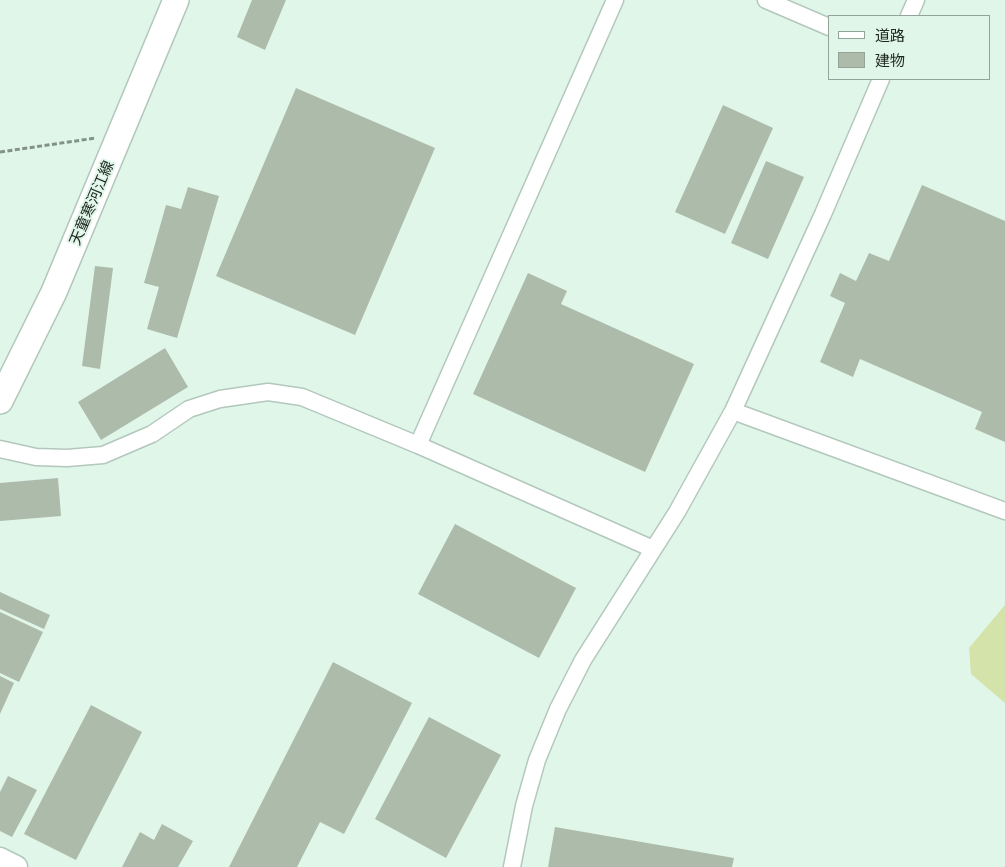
<!DOCTYPE html>
<html>
<head>
<meta charset="utf-8">
<style>
	body { margin:0 }
	#map { position:relative; width:1005px; height:867px; overflow:hidden; background:#e0f6e9; font-family:"Asap Condensed","Noto Sans JP",sans-serif }
	canvas { display:block }
	.legend { position:absolute; left:828px; top:15px; width:162px; height:65px; box-sizing:border-box; background:#e0f6e9; border:1px solid #92a399; margin:0; padding:6px 9px; list-style:none; font-size:15px; color:#1e2621 }
	.legend li { display:flex; align-items:center; gap:10px; height:25px }
	.legend b { width:25px; border:1px solid #92a399 }
</style>
</head>
<body>
<div id="map">
<canvas width="1005" height="867"></canvas>
<ul class="legend">
<li><b style="height:6px;background:#fff"></b>道路</li>
<li><b style="height:14px;background:#adbbaa"></b>建物</li>
</ul>
</div>
<script>
const ctx = document.querySelector('canvas').getContext('2d');
ctx.lineJoin = 'round';
function fillPath(path, color) { ctx.fillStyle = color; ctx.fill(path, 'evenodd'); }
const shape = rows => new Path2D(rows.map(r => 'M' + r).join(''));
function stroke(path, color, width, dash) { ctx.strokeStyle = color; ctx.lineWidth = width; ctx.lineCap = dash ? 'butt' : 'round'; ctx.setLineDash(dash || []); ctx.stroke(path); }
function label(font, color, halo, rows, align = 'center') {
  ctx.font = font + ' "Asap Condensed","Noto Sans JP",sans-serif'; ctx.lineWidth = 4; ctx.setLineDash([]); ctx.textBaseline = 'middle'; ctx.strokeStyle = halo; ctx.fillStyle = color; for (const [text, x, y, turn = 0] of rows) {
    ctx.save(); ctx.translate(x, y); ctx.rotate((+turn || 0) * Math.PI / 180); ctx.textAlign = isNaN(turn) ? turn : align; if (halo) ctx.strokeText(text, 0, 0); ctx.fillText(text, 0, 0); ctx.restore();
  }
}
const green = shape([
	[1005,605,1005,703,971,674,969,648]
]);
const building = shape([
	[252,0,286,0,265,50,237,37],
	[296,88,435,148,355,335,216,276],
	[723,105,773,128,725,234,675,212],
	[766,161,804,177,768,259,731,243],
	[922,185,1005,221,1005,442,975,429,982,412,860,359,853,377,820,362,845,303,830,296,840,273,856,281,869,253,889,261],
	[188,187,219,196,177,338,147,329,159,287,144,283,166,205,181,209],
	[95,266,113,268,100,369,82,366],
	[528,273,567,291,561,304,694,364,645,472,473,394],
	[165,348,188,387,101,440,78,402],
	[58,478,61,516,0,521,0,483],
	[455,524,576,588,539,658,418,594],
	[0,592,50,615,44,629,0,609],
	[0,612,43,632,19,682,0,673],
	[333,662,412,703,344,834,320,822,297,867,229,867],
	[0,676,14,683,0,714],
	[91,705,142,732,76,860,24,834],
	[429,717,501,755,446,858,375,819],
	[8,776,37,790,12,837,0,831,0,792],
	[162,824,193,841,178,867,122,867,140,832,154,840],
	[555,827,734,858,732,867,548,867]
]);
const path = shape([
	[0,152,96,138]
]);
const street = shape([
	[766,0,829,27],
	[909,16,916,0],
	[733,411,1005,511],
	[418,445,615,0],
	[0,449,36,457,67,458,103,455,152,434,189,409,220,399,268,392,302,397,418,445,653,549],
	[512,867,524,806,537,760,558,709,583,660,677,512,733,411,823,214,881,79]
]);
const secondary = shape([
	[0,859,16,867]
]);
const primary = shape([
	[0,401,54,292,176,0]
]);
const streetNames = [
	["天童寒河江線",92,203,-67]
];
fillPath(green, '#d4e3a9');
fillPath(building, '#adbbaa');
stroke(street, '#b3c8bd', 19);
stroke(secondary, '#b3c8bd', 25);
stroke(primary, '#b3c8bd', 28);
stroke(path, '#839289', 3, [5, 2.5]);
stroke(street, '#fff', 16);
stroke(secondary, '#fff', 22);
stroke(primary, '#fff', 25);
label('15px', '#1e2621', '#e0f6e9', streetNames);
</script>
</body>
</html>
